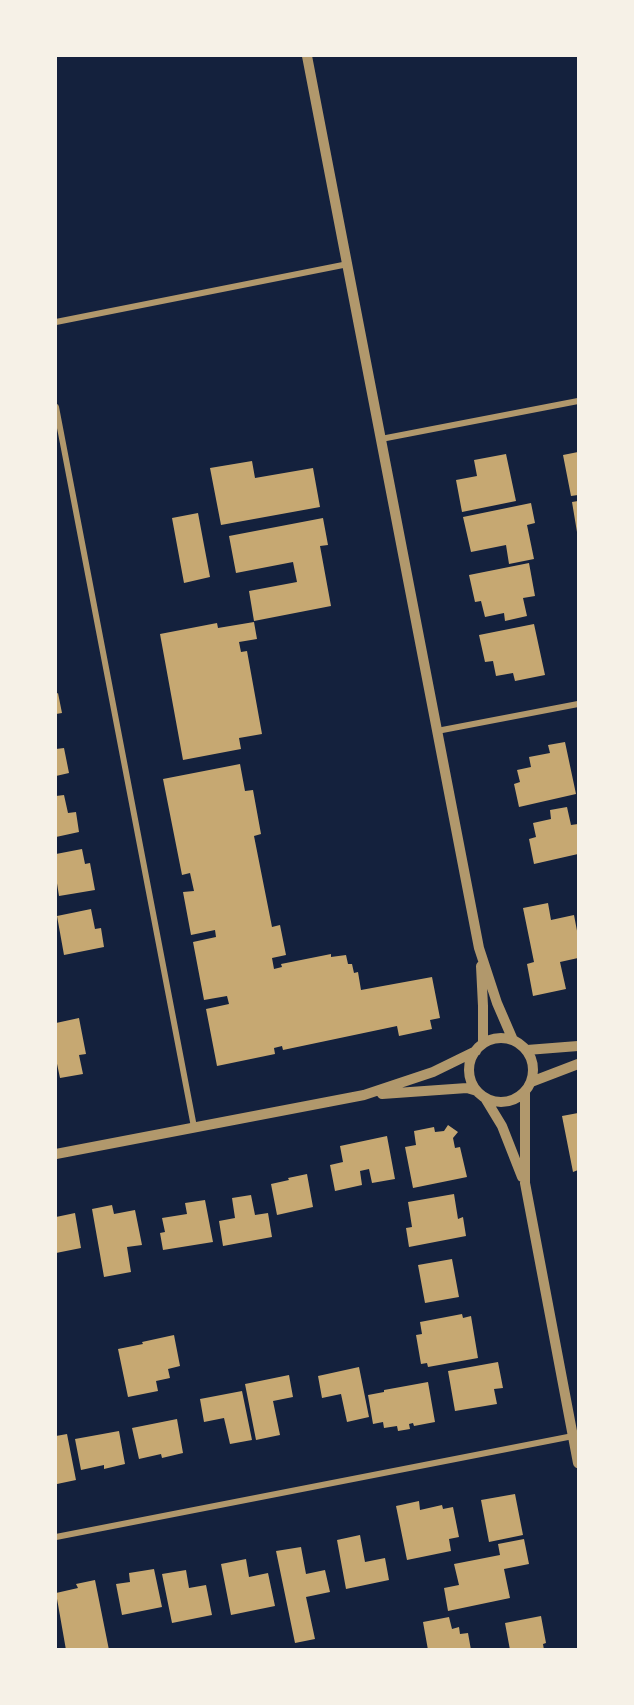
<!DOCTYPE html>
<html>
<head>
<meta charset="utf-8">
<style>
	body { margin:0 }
	#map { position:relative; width:634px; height:1705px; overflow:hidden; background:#14213d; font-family:"Source Sans 3",sans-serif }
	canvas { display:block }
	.frame { position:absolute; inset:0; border:57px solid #f6f1e7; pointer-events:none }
</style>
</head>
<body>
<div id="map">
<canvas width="634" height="1705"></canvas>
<div class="frame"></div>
</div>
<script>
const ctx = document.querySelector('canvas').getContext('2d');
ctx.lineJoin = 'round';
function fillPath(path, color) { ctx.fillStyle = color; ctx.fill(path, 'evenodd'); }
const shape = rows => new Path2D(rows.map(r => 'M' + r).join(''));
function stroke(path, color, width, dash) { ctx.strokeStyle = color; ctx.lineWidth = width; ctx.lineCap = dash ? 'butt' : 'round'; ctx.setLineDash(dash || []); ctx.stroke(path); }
const building = shape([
	[578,452,578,495,571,496,563,455],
	[506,454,516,501,462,512,456,480,477,476,474,460],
	[252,461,255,478,313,468,320,507,221,525,210,468],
	[578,501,578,531,577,532,572,502],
	[531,503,535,523,527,525,534,559,509,564,506,545,471,552,463,517],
	[198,513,210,577,184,583,172,518],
	[323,518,328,545,320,546,331,606,254,621,249,591,297,582,293,562,236,573,229,536],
	[529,563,535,596,523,598,527,616,505,621,504,613,485,617,481,601,475,602,469,575],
	[254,622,257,639,239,642,241,652,247,651,262,734,239,738,241,749,183,760,160,634,217,623,218,628],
	[534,624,545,675,515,681,513,673,496,676,493,661,485,662,479,635],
	[58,693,62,713,56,714,56,694],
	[565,742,576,794,519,807,514,784,520,782,517,770,531,767,529,757,550,753,548,745],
	[64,748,69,773,56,776,56,749],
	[240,764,245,791,253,790,261,834,254,836,272,927,280,925,286,955,272,958,274,969,282,967,281,964,331,954,331,957,346,955,348,964,352,964,354,973,358,972,361,990,432,977,440,1018,430,1020,432,1029,399,1036,397,1026,283,1050,282,1046,274,1048,275,1054,217,1066,206,1009,229,1004,227,996,204,1000,193,942,216,937,215,930,191,935,183,892,194,891,190,873,182,875,163,779],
	[64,795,68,813,76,812,79,832,56,837,56,796],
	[567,807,571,825,578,824,578,854,534,864,529,839,536,837,533,823,551,819,550,810],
	[82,849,85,864,90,863,95,890,59,896,56,877,56,854],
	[548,903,551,920,574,915,578,936,578,958,560,962,566,989,533,996,527,964,534,962,523,908],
	[91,909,95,929,101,928,104,947,64,955,57,916],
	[79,1018,86,1054,79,1055,83,1074,60,1078,56,1059,56,1023],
	[578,1113,578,1170,573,1172,562,1116],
	[448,1125,458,1132,453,1138,455,1148,460,1147,467,1177,413,1188,405,1147,416,1145,414,1131,434,1127,435,1132,444,1131],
	[387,1136,395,1179,372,1183,369,1169,360,1171,362,1185,335,1191,330,1165,343,1162,340,1146],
	[307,1174,313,1207,277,1215,271,1184,289,1180,288,1178],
	[454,1194,458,1219,463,1217,466,1236,409,1247,406,1228,412,1227,408,1202],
	[251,1195,255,1215,268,1213,272,1237,223,1246,219,1221,235,1218,232,1198],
	[205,1200,213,1242,163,1250,160,1233,165,1232,162,1218,187,1214,185,1203],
	[112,1205,114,1214,135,1210,142,1245,127,1247,131,1272,104,1277,92,1209],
	[75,1213,81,1248,56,1253,56,1217],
	[452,1259,459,1297,425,1303,418,1265],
	[462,1314,463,1318,471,1316,478,1358,428,1367,427,1363,421,1364,416,1335,422,1334,420,1322],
	[174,1335,180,1366,168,1369,170,1378,156,1381,158,1391,128,1397,118,1349,143,1344,142,1342],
	[498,1362,503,1388,494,1389,497,1404,455,1411,448,1371],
	[359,1367,369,1417,347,1422,341,1394,322,1398,318,1376],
	[289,1375,293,1397,273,1401,280,1435,256,1440,245,1384],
	[428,1382,435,1422,414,1426,413,1423,409,1424,410,1429,398,1431,397,1426,384,1428,383,1422,373,1424,368,1395,384,1392,384,1390],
	[242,1391,252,1440,230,1444,224,1418,204,1422,200,1399],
	[177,1419,183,1453,162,1458,161,1454,139,1459,132,1428],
	[119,1431,125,1464,104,1469,104,1465,81,1470,75,1439],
	[67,1434,76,1480,57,1484,56,1477,56,1436],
	[515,1494,523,1535,489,1542,481,1500],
	[419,1501,420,1510,442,1505,443,1509,453,1507,459,1537,449,1539,451,1551,407,1560,396,1506],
	[360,1535,365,1562,385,1558,389,1580,346,1589,337,1540],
	[524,1539,529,1564,504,1569,510,1598,448,1611,444,1588,459,1585,454,1564,500,1555,498,1544],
	[301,1547,306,1574,325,1570,330,1592,306,1597,315,1639,295,1643,276,1551],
	[246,1559,249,1577,268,1573,275,1606,231,1615,221,1564],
	[154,1569,162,1607,122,1615,116,1584,130,1582,129,1573],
	[186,1570,189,1588,206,1585,212,1615,172,1623,162,1574],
	[95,1580,109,1650,66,1650,56,1593,78,1588,76,1584],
	[541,1616,546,1643,543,1644,544,1650,510,1650,505,1623],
	[449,1617,452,1629,459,1627,460,1634,468,1633,471,1650,428,1650,423,1622]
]);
const minor = shape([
	[56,322,348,264],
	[56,407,194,1127],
	[381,439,578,401],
	[437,731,578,704],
	[56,1537,573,1436]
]);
const tertiary = shape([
	[307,56,479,948,497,1003,513,1040],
	[481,966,483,1006,483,1043],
	'469 1070a32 32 0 1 1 64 0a32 32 0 1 1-64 0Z',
	[527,1050,578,1046],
	[531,1082,578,1064],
	[525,1091,525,1183,578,1463],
	[382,1094,467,1088,477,1091],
	[485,1098,502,1126,522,1177],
	[56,1154,364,1095,433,1072,476,1051]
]);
fillPath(building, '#c6a872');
stroke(minor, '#b1986c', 6);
stroke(tertiary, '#b1986c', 10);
</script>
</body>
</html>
